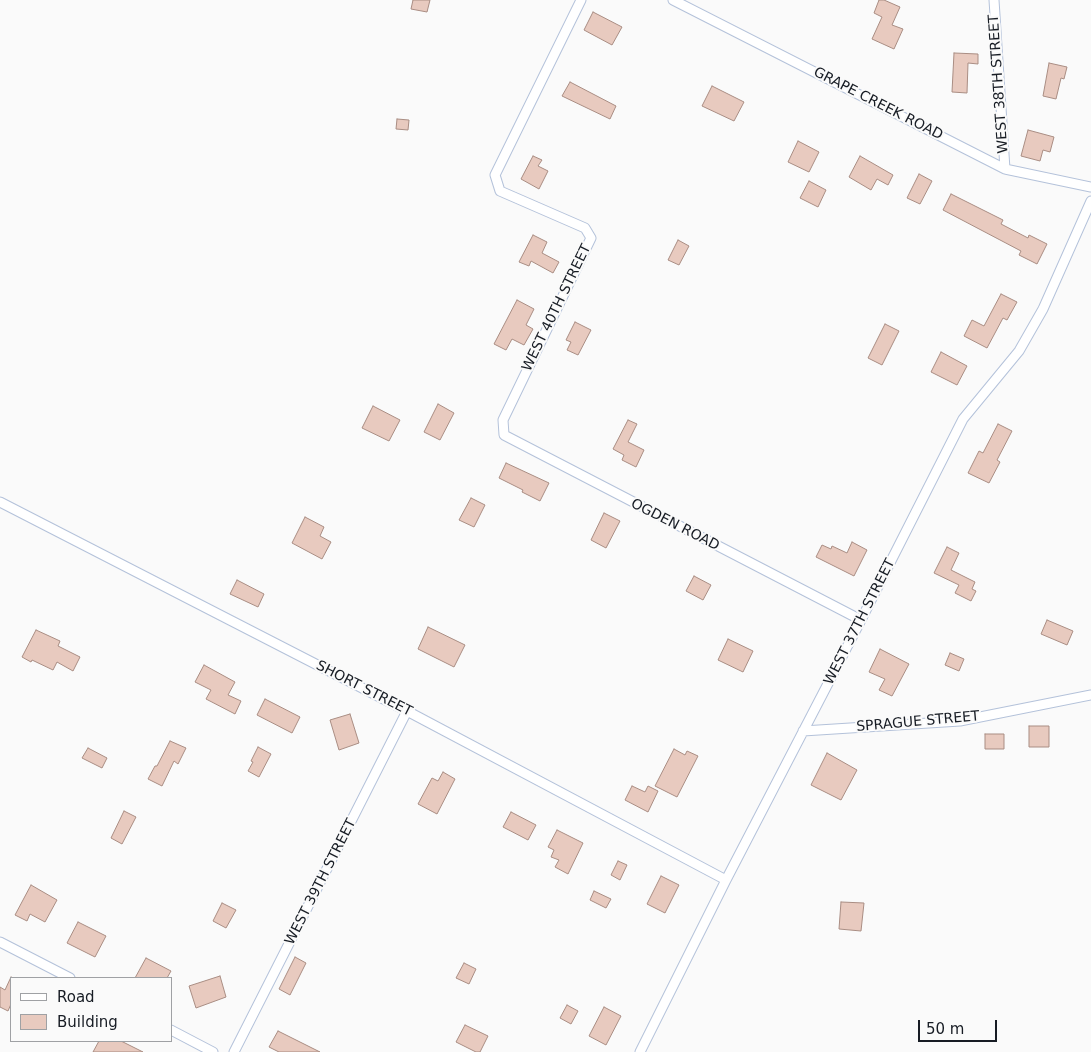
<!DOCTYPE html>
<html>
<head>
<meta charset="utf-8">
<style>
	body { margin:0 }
	#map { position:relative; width:1091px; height:1052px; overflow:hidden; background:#fafafa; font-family:"DejaVu Sans",sans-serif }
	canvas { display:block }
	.legend { position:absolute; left:10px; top:977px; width:162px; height:65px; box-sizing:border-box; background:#fafafa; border:1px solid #9fa1a4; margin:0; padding:6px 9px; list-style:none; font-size:15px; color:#171c24 }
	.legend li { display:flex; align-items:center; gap:10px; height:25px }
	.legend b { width:25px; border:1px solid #9fa1a4 }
	.scale { position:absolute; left:918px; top:1020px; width:79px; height:22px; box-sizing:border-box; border:2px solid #171c24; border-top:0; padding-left:6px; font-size:15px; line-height:18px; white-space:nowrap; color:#171c24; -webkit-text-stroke:4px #fafafa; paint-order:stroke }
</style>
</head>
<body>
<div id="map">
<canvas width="1091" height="1052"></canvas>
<ul class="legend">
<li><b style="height:6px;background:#fff"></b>Road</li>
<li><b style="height:14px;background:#e8cabf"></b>Building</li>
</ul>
<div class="scale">50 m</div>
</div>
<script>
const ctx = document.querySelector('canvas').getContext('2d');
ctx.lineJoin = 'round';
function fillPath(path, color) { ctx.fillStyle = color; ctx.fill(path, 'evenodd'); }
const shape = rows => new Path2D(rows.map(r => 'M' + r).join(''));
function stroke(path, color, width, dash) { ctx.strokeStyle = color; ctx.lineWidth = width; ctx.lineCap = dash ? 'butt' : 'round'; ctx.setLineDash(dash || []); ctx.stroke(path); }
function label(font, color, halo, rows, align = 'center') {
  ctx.font = font + ' "DejaVu Sans",sans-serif'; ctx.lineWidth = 4; ctx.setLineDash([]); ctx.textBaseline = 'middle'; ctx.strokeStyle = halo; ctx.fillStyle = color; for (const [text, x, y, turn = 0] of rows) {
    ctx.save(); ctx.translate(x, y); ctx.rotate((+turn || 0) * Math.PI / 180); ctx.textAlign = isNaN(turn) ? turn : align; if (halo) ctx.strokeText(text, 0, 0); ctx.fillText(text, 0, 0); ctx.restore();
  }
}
const building = shape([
	[413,0,430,0,427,12,411,9,413,0],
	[879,0,884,0,900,7,892,25,903,29,894,49,872,39,882,17,874,13,879,0],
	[593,12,622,27,612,45,584,30,593,12],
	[954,53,978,54,978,64,968,63,967,93,952,92,954,53],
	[1049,63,1067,67,1064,79,1061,78,1056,99,1043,96,1049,63],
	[570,82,616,106,610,119,562,96,570,82],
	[712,86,744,102,734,121,702,106,712,86],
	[397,119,409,120,408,130,396,129,397,119],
	[1028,130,1054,137,1050,152,1043,150,1040,161,1021,156,1028,130],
	[798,141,819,152,809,172,788,162,798,141],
	[533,156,542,160,538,166,548,171,539,189,521,179,533,156],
	[860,156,893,175,888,185,877,179,871,190,849,177,860,156],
	[919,174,932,181,920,204,907,198,919,174],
	[809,181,826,190,818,207,800,198,809,181],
	[951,194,1003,220,1001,224,1028,238,1029,235,1047,244,1037,264,1019,255,1021,251,943,210,951,194],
	[533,235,547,242,542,253,559,262,553,273,531,261,529,266,519,262,533,235],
	[678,240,689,246,679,265,668,260,678,240],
	[1001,294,1017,302,1007,320,1003,318,987,348,964,336,972,320,984,326,1001,294],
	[517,300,534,309,526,325,533,329,524,345,512,339,506,350,494,344,517,300],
	[575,322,591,330,578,355,567,350,571,342,566,340,575,322],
	[885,324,899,331,882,365,868,358,885,324],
	[941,352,967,366,957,385,931,372,941,352],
	[438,404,454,413,440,440,424,432,438,404],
	[373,406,400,420,389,441,362,428,373,406],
	[628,420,637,424,628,442,644,450,636,467,622,460,624,455,613,449,628,420],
	[998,424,1012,431,997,460,1000,462,989,483,968,473,979,451,983,453,998,424],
	[506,463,549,483,540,501,522,492,523,490,499,478,506,463],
	[471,498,485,505,474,527,459,520,471,498],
	[604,513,620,521,606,548,591,540,604,513],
	[305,517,324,527,320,536,331,542,322,559,292,543,305,517],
	[852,542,867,550,854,576,816,557,822,545,831,549,832,546,847,553,852,542],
	[947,547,959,553,951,570,975,582,972,589,976,591,971,601,955,593,959,585,934,573,947,547],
	[694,576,711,585,703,600,686,591,694,576],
	[237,580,264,594,258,607,230,594,237,580],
	[1047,620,1073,631,1067,645,1041,634,1047,620],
	[428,627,465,645,454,667,418,649,428,627],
	[36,630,60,641,58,646,80,657,73,671,57,662,53,670,32,660,31,662,22,657,36,630],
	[728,639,753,651,743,672,718,660,728,639],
	[880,649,909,664,892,696,879,690,885,679,869,672,880,649],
	[950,653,964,659,959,671,945,665,950,653],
	[204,665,235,682,228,695,241,701,235,714,206,699,211,690,195,682,204,665],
	[265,699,300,717,292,733,257,715,265,699],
	[350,714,359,743,339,750,330,720,350,714],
	[1029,726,1049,726,1049,747,1029,747,1029,726],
	[985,734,1004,734,1004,749,985,749,985,734],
	[170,741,186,748,178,764,174,761,162,786,148,779,155,766,157,766,170,741],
	[258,747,271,754,259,777,248,771,253,762,251,761,258,747],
	[88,748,107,758,102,768,82,758,88,748],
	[674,749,685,755,687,751,698,756,677,797,655,786,674,749],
	[827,753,857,770,841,800,811,785,827,753],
	[443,772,455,779,437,814,418,804,432,778,438,781,443,772],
	[632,786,645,792,648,786,658,791,648,812,625,800,632,786],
	[124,811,136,817,122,844,111,838,124,811],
	[511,812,536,825,528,840,503,827,511,812],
	[557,830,583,843,568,874,555,867,559,860,551,857,554,850,548,847,557,830],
	[618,861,627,865,620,880,611,875,618,861],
	[661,876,679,885,665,913,647,904,661,876],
	[31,885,57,900,45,922,30,914,27,921,15,915,31,885],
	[594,891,611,899,606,908,590,900,594,891],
	[841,902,864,903,861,931,839,929,841,902],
	[222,903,236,910,226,928,213,921,222,903],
	[78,922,106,936,95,957,67,943,78,922],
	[295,957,306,963,290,995,279,989,295,957],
	[146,958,171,971,167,978,135,978,146,958],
	[464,963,476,969,469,984,456,978,464,963],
	[220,976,226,997,196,1008,189,986,220,976],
	[11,977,11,1004,8,1011,0,1007,0,987,5,990,11,977],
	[567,1005,578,1011,571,1024,560,1018,567,1005],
	[604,1007,621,1016,606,1045,589,1036,604,1007],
	[465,1025,488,1036,480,1052,476,1052,456,1042,465,1025],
	[278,1031,320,1052,279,1052,269,1047,278,1031],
	[99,1041,121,1041,143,1052,93,1052,99,1041]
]);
const street = shape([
	[581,0,495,175,500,191,585,228,591,238,503,420,504,435,861,620],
	[673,0,1005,169,1091,187],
	[994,0,1005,169],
	[0,502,407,711,726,880],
	[803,731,960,721,1091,695],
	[0,942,70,978],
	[171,1030,213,1052],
	[234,1052,407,711],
	[640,1052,726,880,861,620,963,419,1019,351,1043,309,1091,201]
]);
const streetNames = [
	["WEST 38TH STREET",999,84,-94],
	["GRAPE CREEK ROAD",878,104,27],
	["WEST 40TH STREET",557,308,-64],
	["OGDEN ROAD",675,525,27],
	["WEST 37TH STREET",860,622,-63],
	["SHORT STREET",364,689,27],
	["SPRAGUE STREET",918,722,-5],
	["WEST 39TH STREET",321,882,-63]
];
fillPath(building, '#e8cabf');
stroke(building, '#a98d83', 1);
stroke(street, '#b4c2da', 11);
stroke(street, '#fff', 9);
label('14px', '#171c24', '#fafafa', streetNames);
</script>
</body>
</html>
